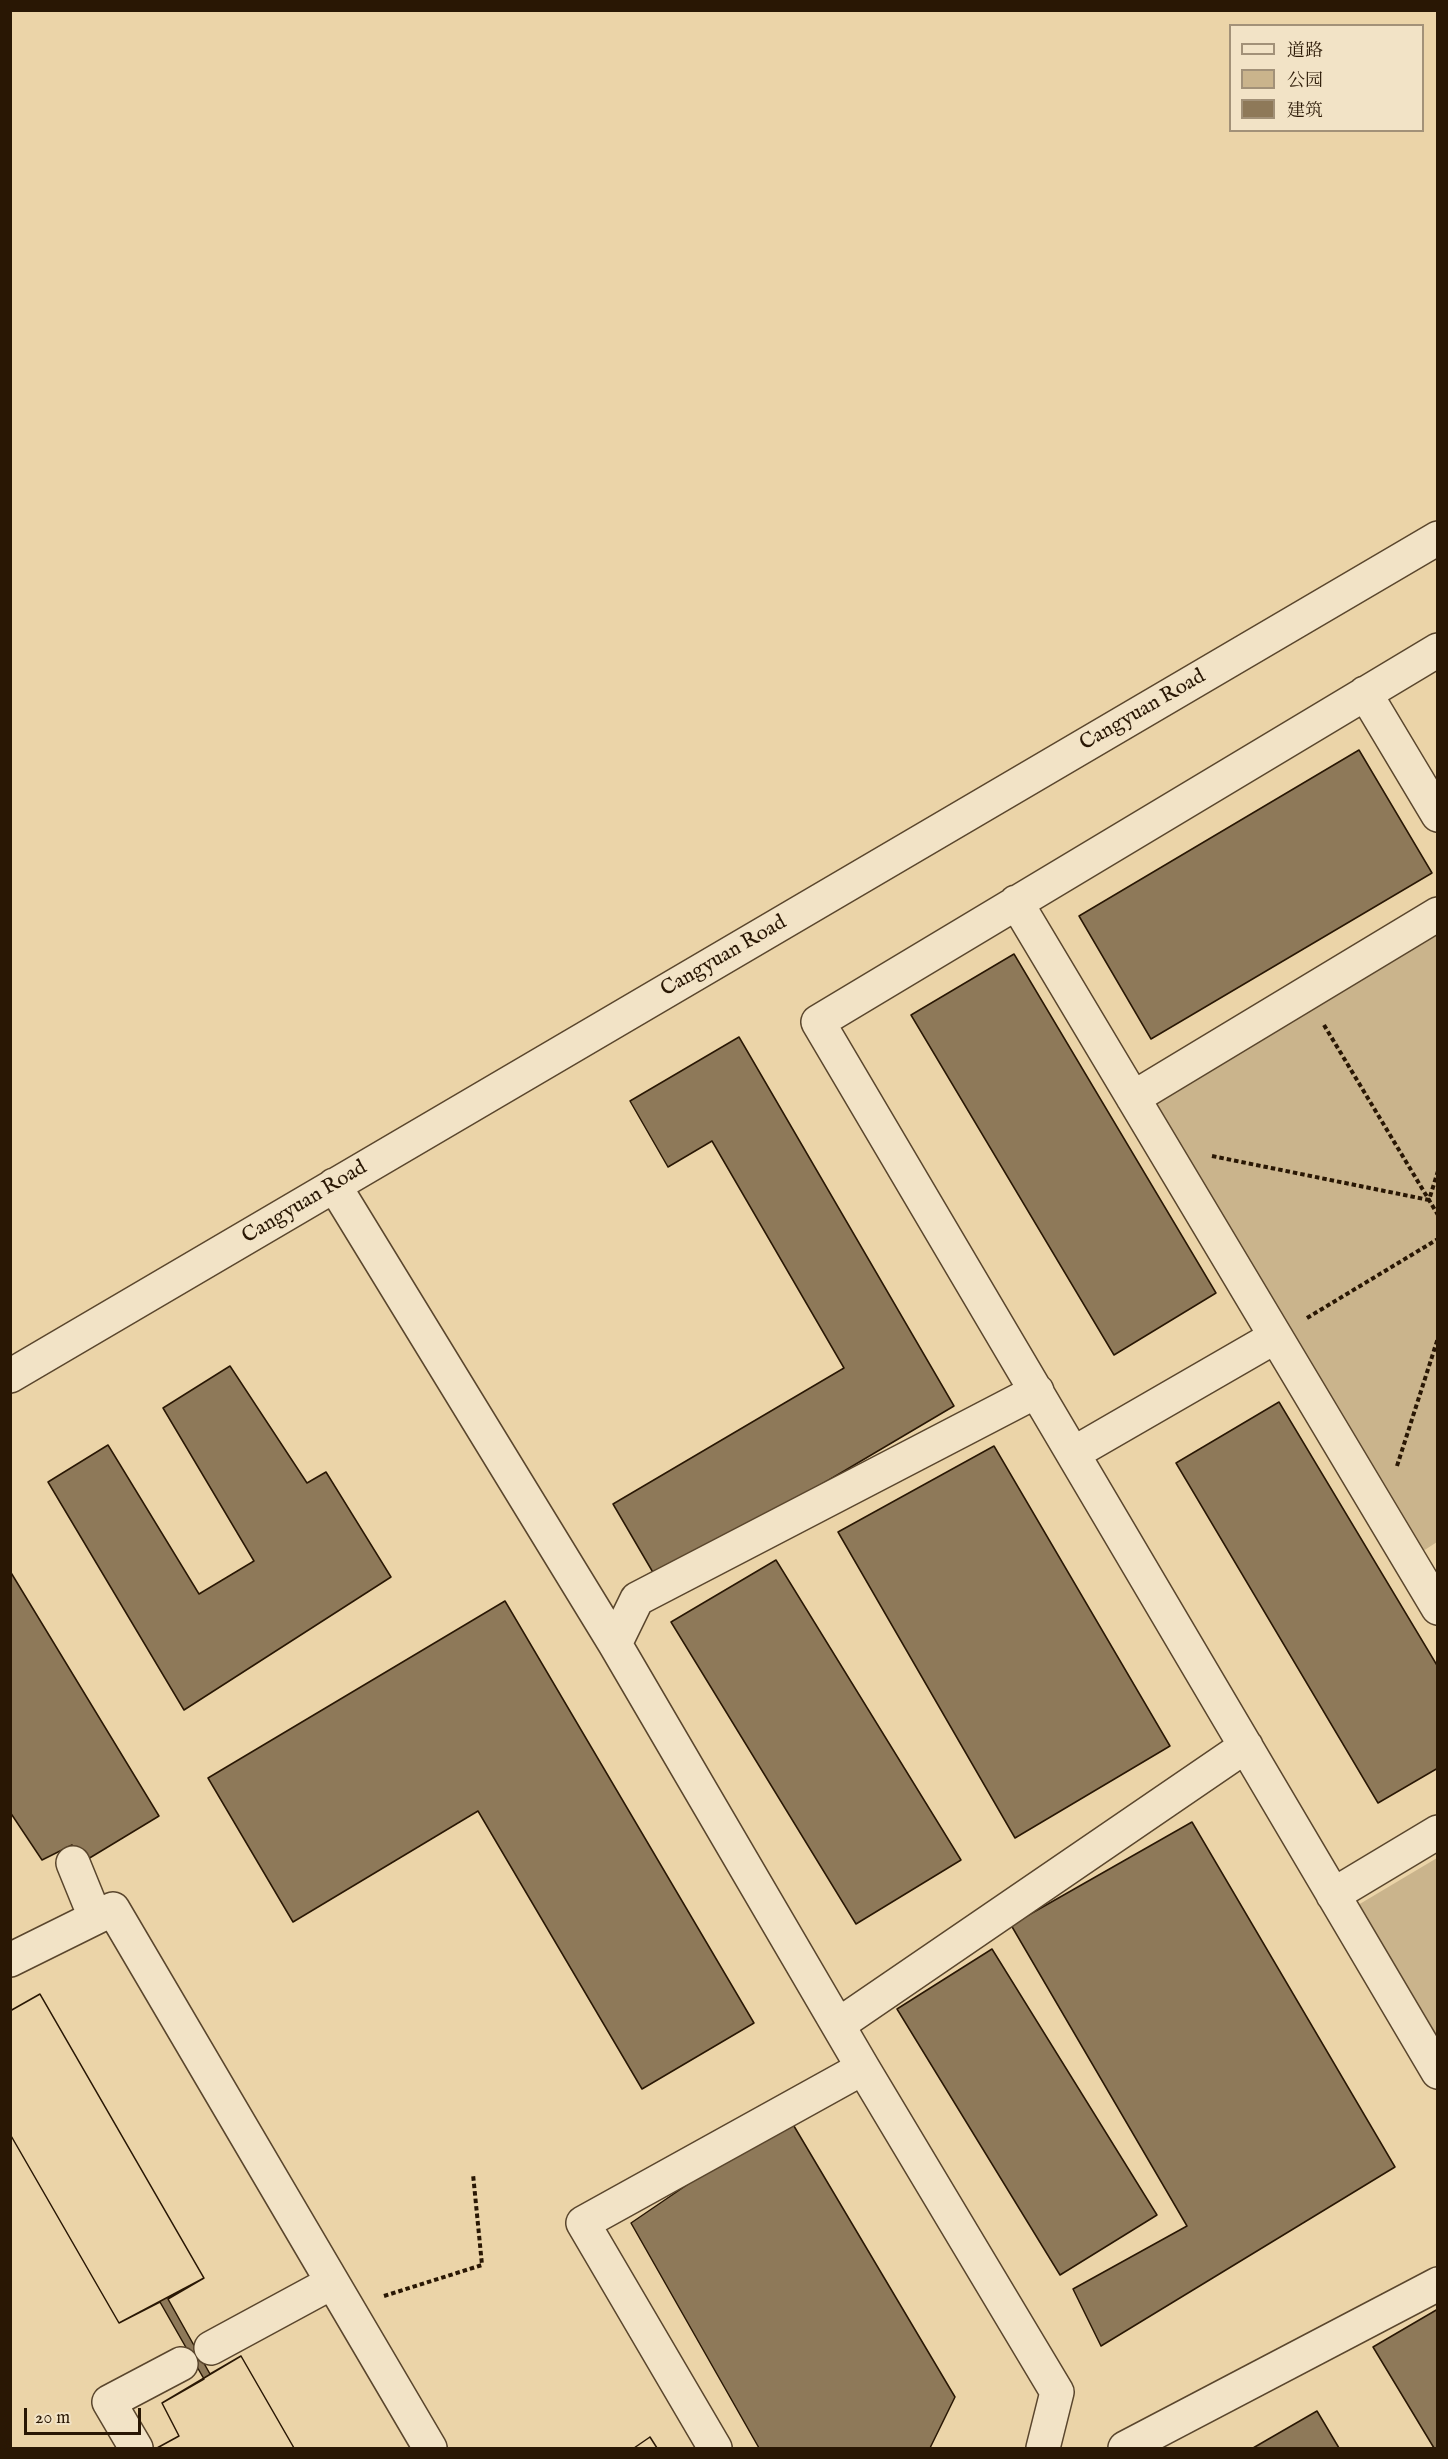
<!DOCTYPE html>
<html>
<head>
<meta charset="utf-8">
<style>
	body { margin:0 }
	#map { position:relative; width:1448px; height:2459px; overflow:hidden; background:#ebd4a8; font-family:"IM FELL English","Noto Serif SC",serif }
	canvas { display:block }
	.frame { position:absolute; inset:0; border:12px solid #291704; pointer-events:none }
	.legend { position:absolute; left:1229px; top:24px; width:195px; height:108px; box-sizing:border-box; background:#f2e3c6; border:2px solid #a29178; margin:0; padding:8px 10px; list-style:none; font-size:18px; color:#291704 }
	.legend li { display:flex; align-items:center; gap:12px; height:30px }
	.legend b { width:30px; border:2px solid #a29178 }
	.scale { position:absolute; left:24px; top:2408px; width:117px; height:27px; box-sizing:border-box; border:3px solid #291704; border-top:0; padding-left:8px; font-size:18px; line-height:21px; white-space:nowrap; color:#291704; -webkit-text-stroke:4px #f2e3c6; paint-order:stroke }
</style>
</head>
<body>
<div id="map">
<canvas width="1448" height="2459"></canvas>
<div class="frame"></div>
<ul class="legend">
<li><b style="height:8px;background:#f2e3c6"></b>道路</li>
<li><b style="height:16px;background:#cab48c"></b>公园</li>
<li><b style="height:16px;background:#8e7959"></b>建筑</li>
</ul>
<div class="scale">20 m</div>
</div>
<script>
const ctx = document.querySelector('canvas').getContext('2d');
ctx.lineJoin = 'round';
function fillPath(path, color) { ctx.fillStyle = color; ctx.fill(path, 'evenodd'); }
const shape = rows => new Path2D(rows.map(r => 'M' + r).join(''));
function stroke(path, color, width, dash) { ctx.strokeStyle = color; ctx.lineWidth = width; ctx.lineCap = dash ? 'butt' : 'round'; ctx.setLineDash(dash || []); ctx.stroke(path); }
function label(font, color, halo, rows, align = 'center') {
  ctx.font = font + ' "IM FELL English",serif'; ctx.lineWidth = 5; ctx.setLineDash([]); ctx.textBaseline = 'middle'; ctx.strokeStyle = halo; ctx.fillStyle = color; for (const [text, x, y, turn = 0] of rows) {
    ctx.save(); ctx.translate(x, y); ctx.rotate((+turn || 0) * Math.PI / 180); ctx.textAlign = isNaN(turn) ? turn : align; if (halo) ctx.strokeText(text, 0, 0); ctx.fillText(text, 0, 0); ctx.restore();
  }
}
const green = shape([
	[1437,924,1437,1542,1420,1553,1144,1097],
	[1437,1858,1437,2038,1358,1905]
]);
const building = shape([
	[1359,750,1432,873,1151,1039,1079,916,1359,750],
	[1014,954,1216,1293,1114,1355,911,1015,1014,954],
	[739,1037,954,1406,658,1581,613,1504,844,1368,712,1141,668,1167,630,1101,739,1037],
	[230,1366,307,1483,326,1472,391,1577,184,1710,48,1482,108,1445,199,1594,254,1561,163,1408,230,1366],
	[1279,1402,1438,1667,1438,1768,1378,1803,1176,1463,1279,1402],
	[994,1446,1170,1746,1015,1838,838,1532,994,1446],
	[776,1560,961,1860,856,1924,671,1622,776,1560],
	[10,1571,159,1816,83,1862,72,1845,42,1860,10,1812,10,1571],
	[505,1601,754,2023,642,2089,478,1811,293,1922,208,1778,505,1601],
	[1192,1822,1395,2167,1101,2346,1073,2289,1187,2226,1011,1925,1192,1822],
	[992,1949,1157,2215,1060,2275,897,2009,992,1949],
	[40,1994,204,2278,168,2299,210,2374,241,2356,294,2448,157,2448,179,2436,162,2403,204,2379,160,2302,119,2323,10,2134,10,2011,40,1994],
	[40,1994,204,2278,119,2323,10,2134,10,2011,40,1994],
	[788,2116,955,2397,930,2448,759,2448,631,2223,788,2116],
	[1438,2309,1438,2448,1434,2448,1373,2347,1438,2309],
	[241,2356,294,2448,157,2448,179,2436,162,2403,241,2356],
	[1317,2411,1339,2448,1253,2448,1317,2411],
	[650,2437,657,2448,634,2448,650,2437],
	[650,2437,657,2448,634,2448,650,2437]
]);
const path = shape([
	[1324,1025,1438,1215],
	[1212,1156,1429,1200,1438,1171],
	[1307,1318,1438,1239],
	[1397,1466,1438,1338],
	[384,2296,482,2265,473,2174]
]);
const minor = shape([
	[1438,650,818,1022,1438,2072],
	[1365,693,1438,815],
	[1016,902,1438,1608],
	[1133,1098,1438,914],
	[334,1185,615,1644,863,2068,1057,2392,1043,2448],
	[10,1376,1438,538],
	[1074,1453,1275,1337],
	[615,1644,637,1599,1037,1391],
	[73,1863,95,1917],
	[1333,1895,1438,1832],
	[10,1960,113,1909,430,2448],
	[838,2025,1246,1746],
	[211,2348,331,2283],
	[136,2448,109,2402,181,2364],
	[715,2448,583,2223,863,2068],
	[1125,2448,1438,2284]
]);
const streetNames = [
	["Cangyuan Road",1143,711,-30],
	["Cangyuan Road",724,957,-30],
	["Cangyuan Road",305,1203,-31]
];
fillPath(green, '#cab48c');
fillPath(building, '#8e7959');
stroke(building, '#291704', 1.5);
stroke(minor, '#5a462d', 36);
stroke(path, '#291704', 4, [4.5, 3]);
stroke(minor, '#f2e3c6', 33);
label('21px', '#291704', '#f2e3c6', streetNames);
</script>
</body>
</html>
